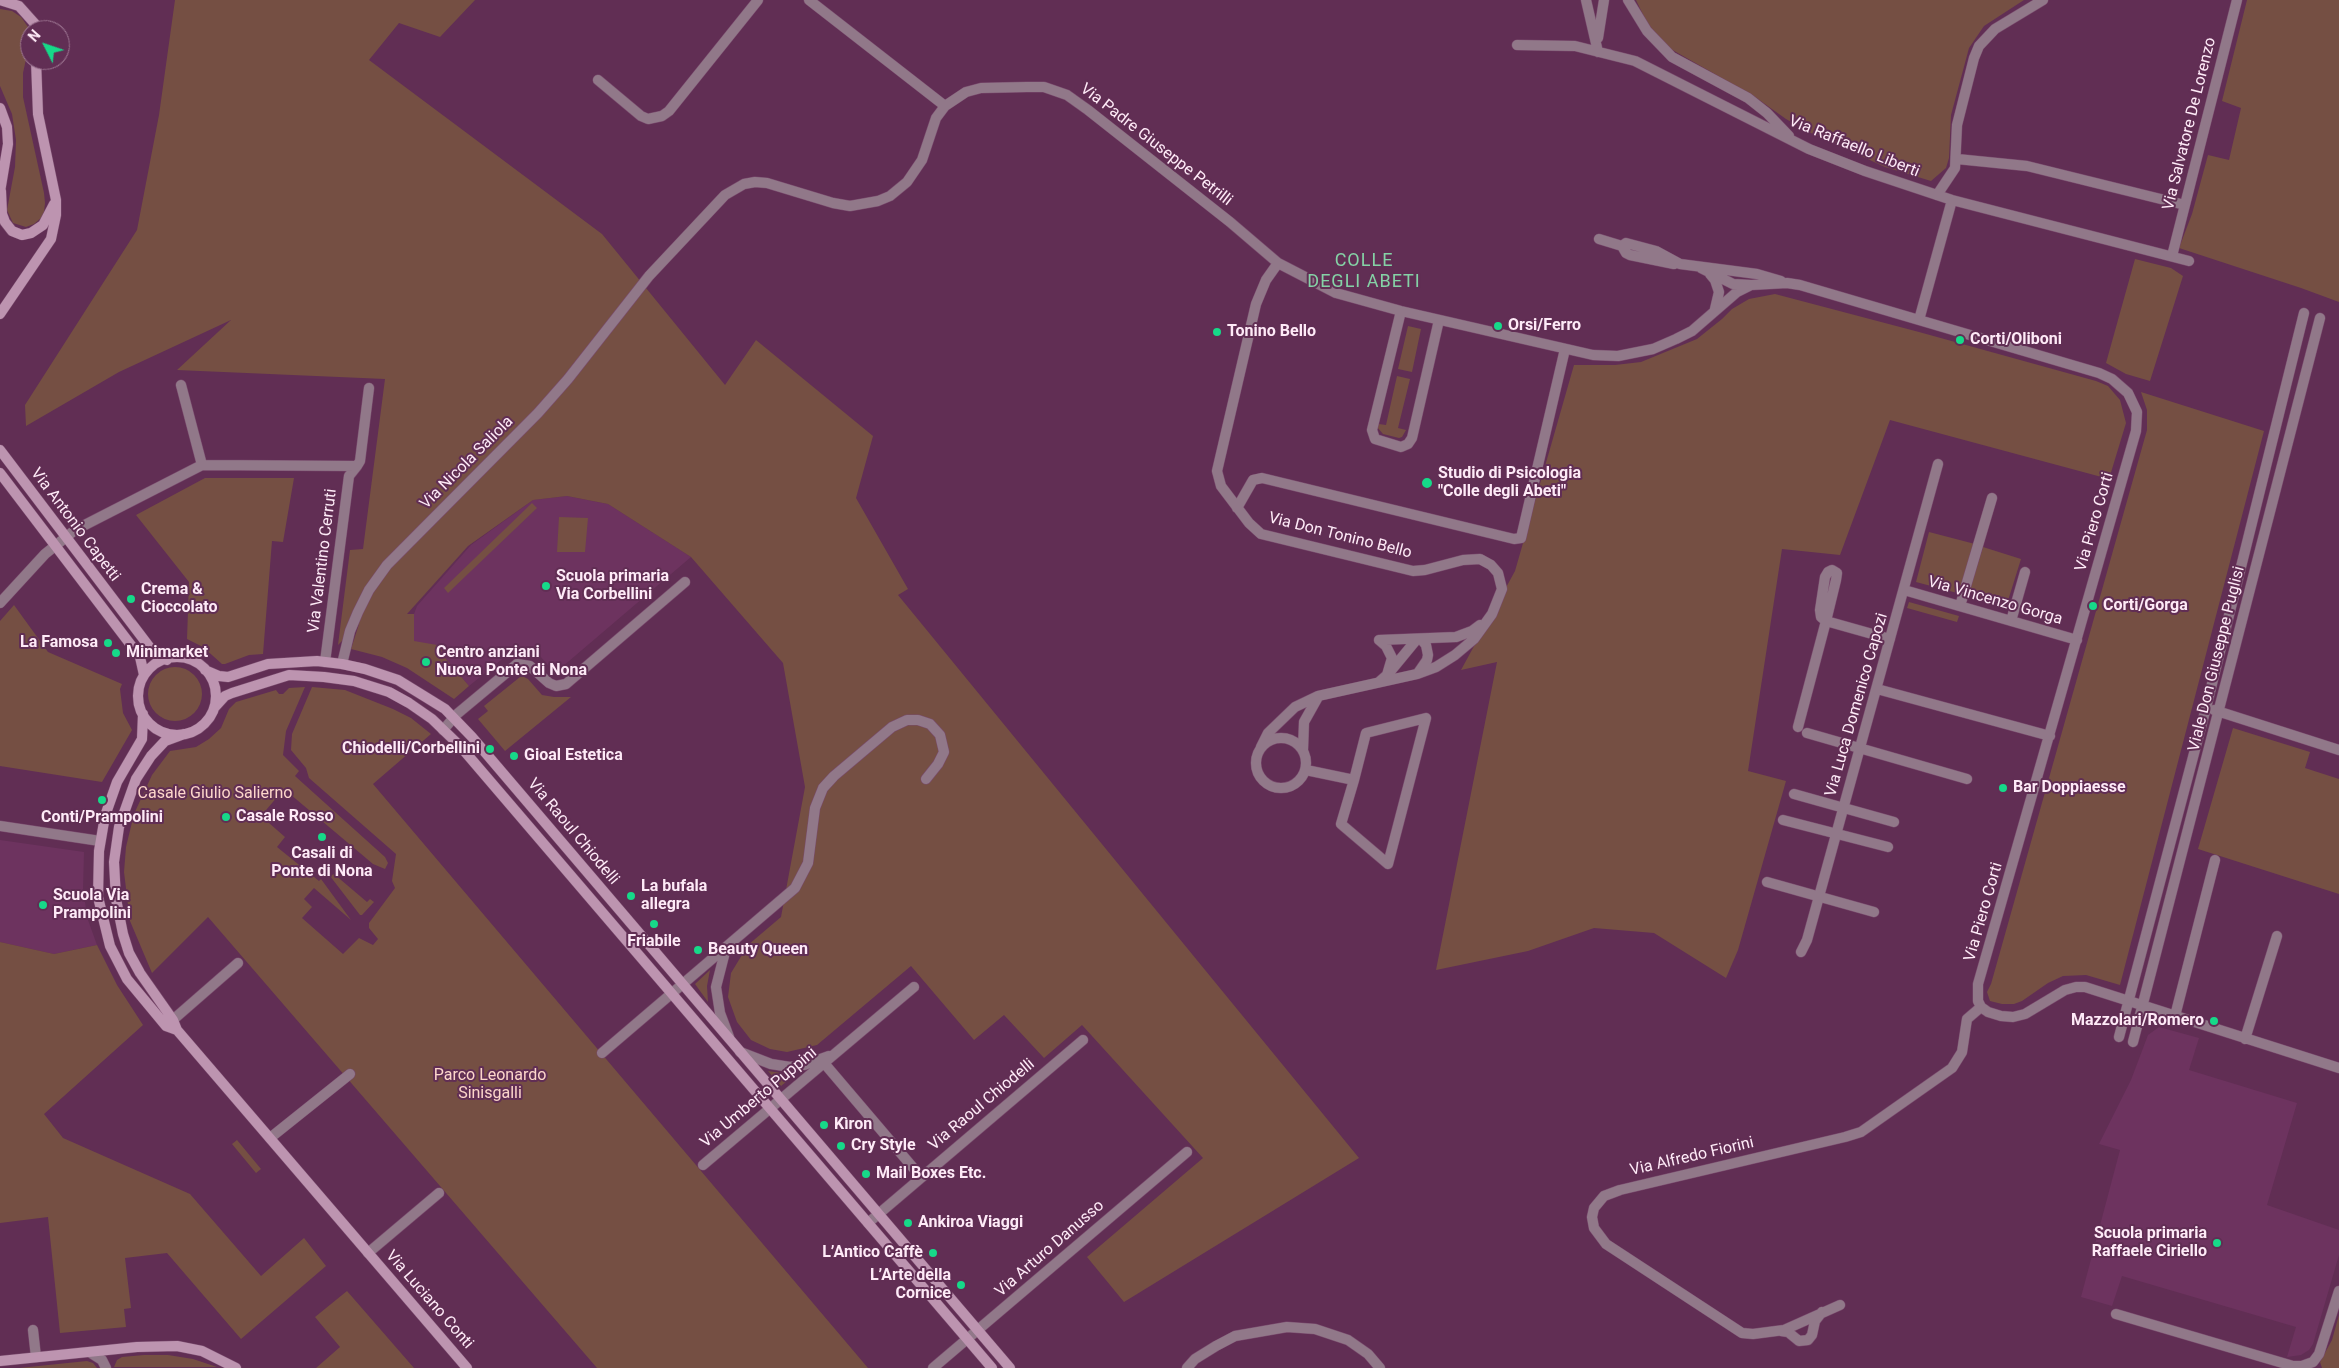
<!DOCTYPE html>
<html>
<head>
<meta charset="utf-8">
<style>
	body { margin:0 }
	#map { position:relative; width:2339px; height:1368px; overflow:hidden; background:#612e54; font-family:Roboto,sans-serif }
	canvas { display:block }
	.north { position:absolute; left:20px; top:20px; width:50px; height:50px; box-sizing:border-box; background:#612e54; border:1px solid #a07995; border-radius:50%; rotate:311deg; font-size:14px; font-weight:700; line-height:20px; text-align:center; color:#feeaf7 }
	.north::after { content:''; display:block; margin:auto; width:18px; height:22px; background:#16d989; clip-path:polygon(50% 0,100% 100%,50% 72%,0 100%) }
</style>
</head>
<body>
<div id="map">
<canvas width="2339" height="1368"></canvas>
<div class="north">N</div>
</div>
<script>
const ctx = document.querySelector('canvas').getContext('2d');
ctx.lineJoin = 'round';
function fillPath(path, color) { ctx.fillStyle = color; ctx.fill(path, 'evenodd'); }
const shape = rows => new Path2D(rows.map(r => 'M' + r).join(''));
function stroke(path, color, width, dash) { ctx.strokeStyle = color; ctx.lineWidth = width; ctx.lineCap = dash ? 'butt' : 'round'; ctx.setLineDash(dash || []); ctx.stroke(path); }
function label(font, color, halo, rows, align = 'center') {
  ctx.font = font + ' Roboto,sans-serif'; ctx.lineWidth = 4; ctx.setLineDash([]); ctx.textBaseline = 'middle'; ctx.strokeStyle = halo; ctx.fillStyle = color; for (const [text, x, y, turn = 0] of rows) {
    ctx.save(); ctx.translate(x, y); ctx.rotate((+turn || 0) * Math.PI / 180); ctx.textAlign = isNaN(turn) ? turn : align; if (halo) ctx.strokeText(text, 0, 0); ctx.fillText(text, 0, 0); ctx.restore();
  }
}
const built = shape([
	[567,496,608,504,691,557,555,673,540,656,522,651,506,656,469,686,441,653,414,642,414,614,417,606,471,545,533,500],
	[0,840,84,852,83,890,88,920,97,945,54,954,0,942],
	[2159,1027,2199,1038,2189,1070,2297,1103,2267,1205,2339,1230,2339,1255,2313,1344,2309,1350,2301,1355,2287,1357,2296,1327,2122,1276,2112,1306,2081,1297,2120,1150,2099,1144,2131,1080,2148,1035]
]);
const green = shape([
	[175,0,475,0,440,37,399,23,369,60,602,234,725,385,756,340,873,436,856,498,908,589,898,595,1359,1158,1124,1302,1087,1257,1203,1158,1082,1025,1044,1058,1004,1015,974,1040,911,966,817,1045,787,1052,770,1049,751,1040,737,1022,728,997,731,973,748,945,781,917,805,787,783,663,691,557,608,504,567,496,533,500,468,546,407,614,414,614,414,641,443,646,441,653,469,686,454,699,407,668,382,657,351,649,359,624,338,645,350,550,363,549,385,379,177,370,231,320,119,372,26,426,25,405,137,230,159,115],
	[1636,0,2024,0,1984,26,1969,48,1951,115,1949,158,1946,168,1931,181,1885,167,1811,133,1786,119,1755,97,1669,48,1647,23],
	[2247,0,2339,0,2339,302,2301,288,2179,248,2192,214,2208,155,2229,160,2241,108,2222,101],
	[0,9,12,11,21,17,28,27,29,34,29,45,23,73,23,97,44,193,45,203,44,212,41,218,34,224,26,227,13,223,7,210,15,167,16,140,12,114,0,86],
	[2135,259,2171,268,2183,276,2150,381,2126,374,2106,363],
	[1775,294,1919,332,2096,381,2108,386,2120,400,2126,423,2109,479,1890,420,1840,555,1782,549,1748,771,1786,781,1738,950,1726,978,1654,933,1594,928,1528,951,1436,970,1497,662,1461,670,1515,571,1574,365,1615,365,1641,362,1697,339,1722,319,1732,309,1749,299],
	[1408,326,1421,329,1412,372,1398,369],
	[1397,376,1410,379,1398,428,1406,430,1402,437,1399,438,1383,434,1377,427,1379,424,1386,425],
	[2141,392,2264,431,2120,985,2086,975,2063,976,2048,983,2022,1001,2014,1004,2002,1004,1990,1001,1987,992,1991,984,2147,430,2147,410],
	[205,478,294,478,283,542,272,541,263,654,249,655,225,664,222,664,203,647,187,639,189,582,136,515],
	[532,503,537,508,448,593,444,588],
	[559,517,588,518,585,552,557,552],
	[1929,532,1975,544,1961,594,1916,582],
	[1983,547,2021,559,2006,607,1968,596],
	[1909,602,1959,616,1957,622,1907,608],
	[14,605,48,652,122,684,120,689,123,713,132,730,102,782,0,766,0,621],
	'148 694a27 27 0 1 1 54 0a27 27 0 1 1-54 0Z',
	[520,677,524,677,528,679,542,695,554,697,571,697,505,751,478,719,488,711,484,706],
	[305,687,286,731,283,755,299,771,295,776,385,857,388,863,385,869,373,864,284,789,261,816,285,837,277,847,319,881,321,879,351,920,314,888,304,899,312,907,302,918,343,954,359,938,373,945,378,939,369,928,369,923,395,888,392,881,396,854,309,778,306,768,291,750,292,734,312,687,345,690,393,709,411,718,431,734,373,784,868,1368,597,1368,208,917,152,973,130,921,124,872,126,847,134,814,152,775,170,751,196,747,209,739,221,728,229,709,236,702,276,690,279,694,283,694,289,688],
	[2233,728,2310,752,2305,768,2339,779,2339,894,2198,849],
	[334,874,367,902,370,899,374,902,362,915,360,915,330,876],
	[0,942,54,954,97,945,117,985,143,1025,44,1114,63,1138,190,1194,261,1276,304,1238,326,1266,241,1339,167,1253,125,1258,131,1308,124,1309,126,1327,60,1333,48,1217,0,1223],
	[710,970,707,986,708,1002,695,984],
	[768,1071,788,1074,797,1073,781,1086],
	[237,1140,261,1169,256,1173,232,1144],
	[347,1291,414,1368,316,1368,340,1347,315,1317],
	[2339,1315,2339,1368,2322,1368,2320,1362,2332,1340],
	[144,1355,168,1355,193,1359,217,1367,114,1367,117,1360,122,1357],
	[87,1361,93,1363,97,1368,19,1368]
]);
const street = shape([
	[809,0,945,106],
	[1586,0,1598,52],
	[1628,0,1647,31,1672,57,1748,98,1767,113,1789,136],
	[1598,38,1604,0],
	[1517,45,1575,46,1635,61,1809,149,1865,171,1952,200,2189,261],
	[598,80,641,116,648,119,662,116,669,111,758,0],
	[1957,159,2027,166,2185,205],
	[1937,195,1955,168,1957,125,1974,58,1979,46,1995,29,2043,0],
	[1599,239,1622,246,1626,243,1656,251,1680,264,1757,274,1781,281],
	[1622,246,1626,253,1630,255,1674,264],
	[2172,256,2237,0],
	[1701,268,1733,284,1751,285,1787,283,1800,285,1919,320,2099,373,2112,379,2128,393,2137,412,2136,431,1978,984,1978,1001,1981,1007,1988,1012,2001,1016,2013,1017,2025,1014,2065,990,2076,987,2085,987,2339,1068],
	[1710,274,1715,280,1719,292,1715,309],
	[1401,311,1372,430,1375,439,1401,447,1408,444,1412,438,1439,320],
	[1919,320,1952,200],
	[181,385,202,465],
	[357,466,360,461,369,388],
	[1237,508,1253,480,1262,478,1514,539,1521,538,1565,349],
	[1904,590,2077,640],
	[0,603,45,554,75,530,202,465,357,466,349,476,325,662],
	[1960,606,1992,498],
	[1826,621,1890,639],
	[2011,621,2025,572],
	[1379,640,1456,637,1472,631,1480,625],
	[1379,640,1386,646,1392,658,1387,675,1379,682],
	[342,664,350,631,358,612,369,590,387,565,538,413,568,379,649,276,725,195,744,184,755,182,767,183,833,203,850,206,878,201,890,196,907,182,922,160,936,118,945,106,966,92,981,88,1027,87,1044,87,1067,95,1088,110,1230,222,1278,263,1336,293,1401,311,1593,355,1618,356,1653,349,1676,339,1692,331,1737,292,1751,285],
	[1389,673,1417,639],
	[1418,673,1427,660,1428,655,1426,645,1421,639],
	[1877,689,2050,736],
	[2214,710,2339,750],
	[1798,727,1826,621,1836,580,1837,573,1832,570,1828,572,1825,577,1820,610,1821,617,1826,621],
	[443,730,457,714,517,664,530,666,549,683,556,686,566,684,685,582],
	[1807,733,1967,779],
	'1256 763a25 25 0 1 1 50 0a25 25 0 1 1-50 0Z',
	[1261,747,1268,733,1295,707,1318,696,1417,674,1436,667,1455,655,1474,639,1492,614,1502,589,1498,573,1491,565,1480,559,1463,560,1425,570,1413,571,1261,534,1249,523,1221,486,1217,471,1256,304,1266,280,1278,263],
	[1303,750,1304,722,1318,697],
	[1306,770,1354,780,1366,733,1426,718,1388,864,1341,824,1354,780],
	[1794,794,1894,822],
	[1783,820,1888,847],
	[0,826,100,841],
	[1767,882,1874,912],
	[726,948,716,987,720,1013,729,1037],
	[1801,952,1807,940,1938,464],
	[2175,1016,2215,860],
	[167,1025,238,963],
	[2119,1037,2206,708,2304,313],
	[2245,1039,2277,936],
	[2133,1042,2320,318],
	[740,1052,771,1064,790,1067,804,1065,829,1056],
	[602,1053,795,888,808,863,815,808,823,788,834,776,892,727,907,720,918,720,930,724,940,735,944,752,938,764,926,779],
	[824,1063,921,1177],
	[270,1138,350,1074],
	[703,1165,914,987],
	[868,1223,1083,1040],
	[368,1253,439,1193],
	[1840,1305,1784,1330,1753,1334,1742,1333,1606,1244,1594,1228,1592,1217,1594,1208,1604,1196,1620,1190,1845,1137,1861,1132,1952,1068,1962,1052,1967,1019,1981,1007],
	[2116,1314,2293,1366,2302,1366,2313,1362,2319,1354,2339,1291],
	[33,1330,36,1357],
	[1781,1331,1788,1332,1799,1341,1808,1340,1812,1335,1815,1321,1822,1312],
	[91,1353,102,1360,106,1368],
	[933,1368,1187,1152],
	[1187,1368,1195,1359,1216,1346,1235,1336,1287,1327,1315,1329,1348,1340,1368,1354,1380,1368]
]);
const secondary = shape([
	[0,0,19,6,36,25,37,30],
	[0,108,7,127,8,144,0,192],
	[1,191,2,214,5,222,12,231,22,235,31,233,43,225,54,204],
	[0,314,51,239,56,215,56,200,38,114,36,60],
	[0,450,151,649,167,660],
	[0,473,140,657,144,675],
	'138 696a39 39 0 1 1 78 0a39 39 0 1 1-78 0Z',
	[205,670,219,676,228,677,268,664,317,661,342,664,365,669,398,680,445,709,472,737,1010,1368],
	[215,707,225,696,232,693,289,675,324,677,354,681,389,692,409,703,432,719,460,746,992,1368],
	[143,714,142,739,117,782,105,816,99,851,98,897,110,946,127,979,166,1026,177,1030],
	[184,734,165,741,151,756,136,779,119,827,114,862,116,899,123,934,129,953,140,973,173,1020,177,1030,467,1368],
	[0,1361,137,1347,177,1346,202,1351,236,1368]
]);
const markers = [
	[1498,326,5,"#16d989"],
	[1217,332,5,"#16d989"],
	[1960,340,5,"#16d989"],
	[1427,483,6,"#16d989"],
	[546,586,5,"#16d989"],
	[131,599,5,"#16d989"],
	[2093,606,5,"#16d989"],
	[108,643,5,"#16d989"],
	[116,653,5,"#16d989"],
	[426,662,5,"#16d989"],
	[490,749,5,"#16d989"],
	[514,756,5,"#16d989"],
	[2003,788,5,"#16d989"],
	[102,800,5,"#16d989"],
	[226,817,5,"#16d989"],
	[322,837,5,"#16d989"],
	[631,896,5,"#16d989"],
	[43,905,5,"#16d989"],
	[654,924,5,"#16d989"],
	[698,950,5,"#16d989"],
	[2214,1021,5,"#16d989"],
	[824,1125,5,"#16d989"],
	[841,1146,5,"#16d989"],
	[866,1174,5,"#16d989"],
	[908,1223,5,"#16d989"],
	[2217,1243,5,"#16d989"],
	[933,1253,5,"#16d989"],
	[961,1285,5,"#16d989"]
];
const streetNames = [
	["Via Salvatore De Lorenzo",2190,124,-76],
	["Via Padre Giuseppe Petrilli",1156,145,38],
	["Via Raffaello Liberti",1854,147,22],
	["Via Nicola Saliola",467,463,-45],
	["Via Piero Corti",2095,522,-74],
	["Via Antonio Capetti",75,525,53],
	["Via Don Tonino Bello",1340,536,14],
	["Via Valentino Cerruti",323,561,-83],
	["Via Vincenzo Gorga",1995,601,16],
	["Viale Don Giuseppe Puglisi",2217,659,-76],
	["Via Luca Domenico Capozi",1857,705,-74],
	["Via Raoul Chiodelli",573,832,50],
	["Via Piero Corti",1984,912,-74],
	["Via Umberto Puppini",759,1098,-40],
	["Via Raoul Chiodelli",982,1105,-40],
	["Via Alfredo Fiorini",1692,1157,-13],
	["Via Arturo Danusso",1050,1249,-41],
	["Via Luciano Conti",429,1300,49]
];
const poiNames = [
	["Orsi/Ferro",1508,326],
	["Tonino Bello",1227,332],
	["Corti/Oliboni",1970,340],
	["Studio di Psicologia",1438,474],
	["\"Colle degli Abeti\"",1438,492],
	["Scuola primaria",556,577],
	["Via Corbellini",556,595],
	["Crema &",141,590],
	["Cioccolato",141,608],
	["Corti/Gorga",2103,606],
	["La Famosa",98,643,"right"],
	["Minimarket",126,653],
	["Centro anziani",436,653],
	["Nuova Ponte di Nona",436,671],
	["Chiodelli/Corbellini",480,749,"right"],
	["Gioal Estetica",524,756],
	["Bar Doppiaesse",2013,788],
	["Casale Rosso",236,817],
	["Conti/Prampolini",102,818,"center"],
	["Casali di",322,854,"center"],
	["Ponte di Nona",322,872,"center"],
	["La bufala",641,887],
	["allegra",641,905],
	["Scuola Via",53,896],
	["Prampolini",53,914],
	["Friabile",654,942,"center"],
	["Beauty Queen",708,950],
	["Mazzolari/Romero",2204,1021,"right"],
	["Kìron",834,1125],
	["Cry Style",851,1146],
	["Mail Boxes Etc.",876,1174],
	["Ankiroa Viaggi",918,1223],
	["Scuola primaria",2207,1234,"right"],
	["Raffaele Ciriello",2207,1252,"right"],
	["L’Antico Caffè",923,1253,"right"],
	["L’Arte della",951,1276,"right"],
	["Cornice",951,1294,"right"]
];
const parkNames = [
	["Casale Giulio Salierno",215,794],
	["Parco Leonardo",490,1076],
	["Sinisgalli",490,1094]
];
const neighbourhoodNames = [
	["COLLE",1364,261],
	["DEGLI ABETI",1364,282]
];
fillPath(built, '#6d335f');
fillPath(green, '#754f43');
stroke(street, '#7a4c6e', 11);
stroke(secondary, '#7a4c6e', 11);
stroke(street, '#917889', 10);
stroke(secondary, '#bd94b0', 10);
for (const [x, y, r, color] of markers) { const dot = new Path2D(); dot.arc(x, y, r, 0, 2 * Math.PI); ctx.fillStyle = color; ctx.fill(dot); stroke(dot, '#612e54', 2); }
label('16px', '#feeaf7', '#612e54', streetNames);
label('bold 16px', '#feeaf7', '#612e54', poiNames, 'left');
label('16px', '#fcd6ca', '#612e54', parkNames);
ctx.letterSpacing = '1px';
label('18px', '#85d2a6', '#612e54', neighbourhoodNames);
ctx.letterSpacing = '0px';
</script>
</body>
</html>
